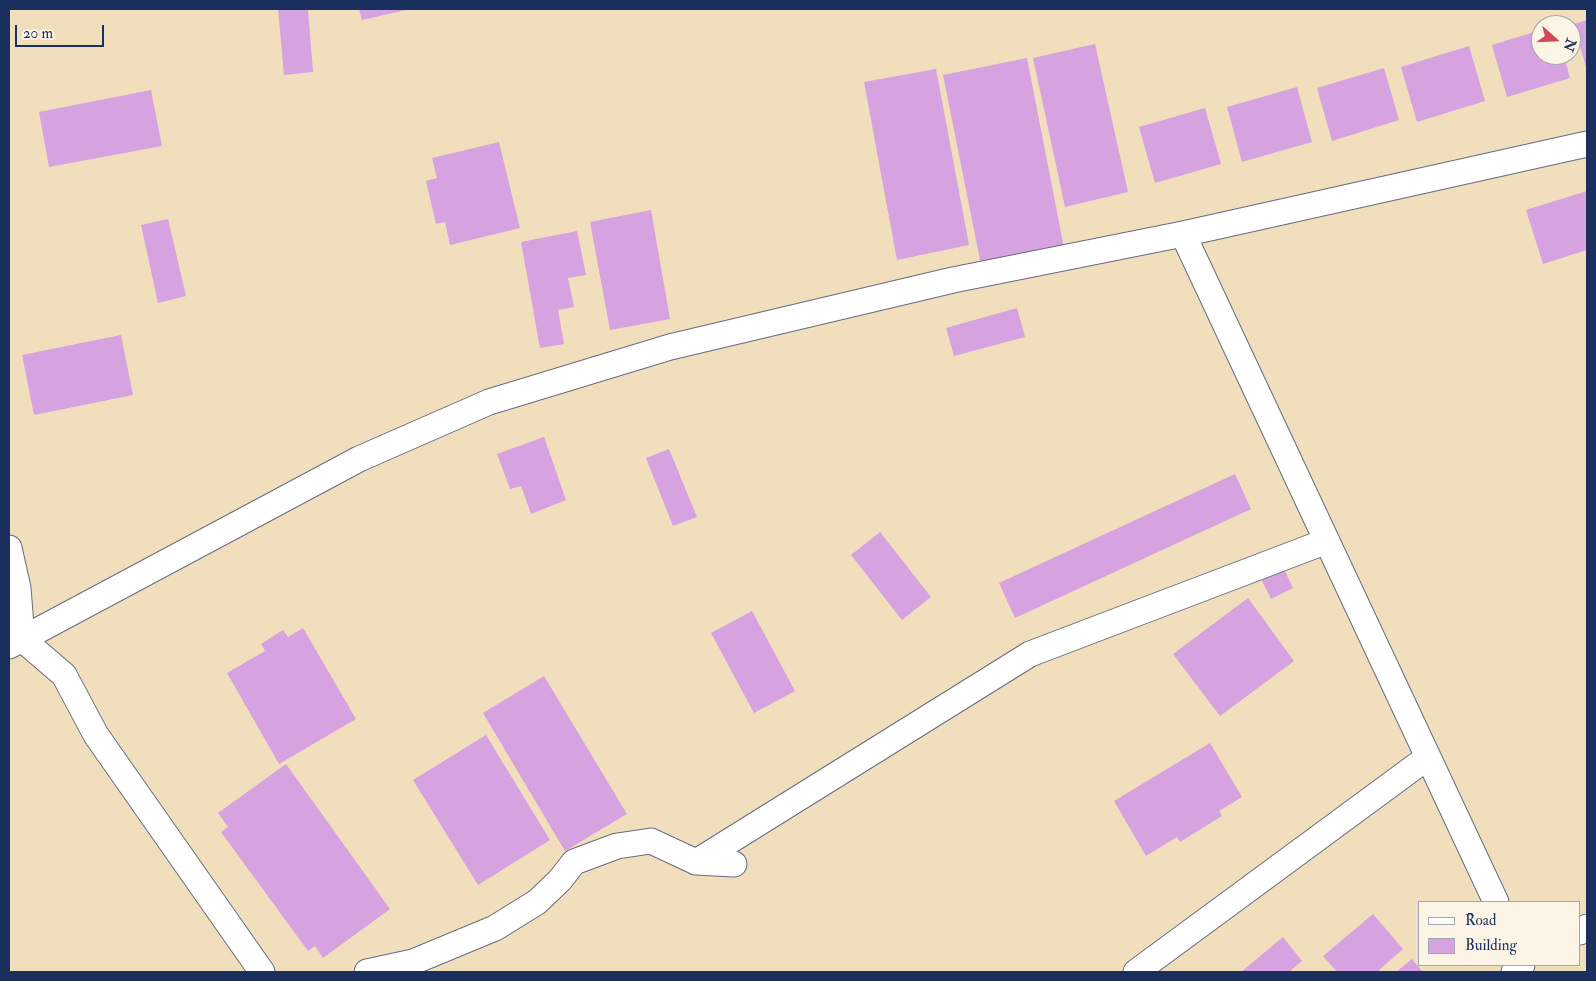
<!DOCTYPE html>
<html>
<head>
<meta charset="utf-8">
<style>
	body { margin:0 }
	#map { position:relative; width:1596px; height:981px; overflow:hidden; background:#f0debc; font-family:"IM FELL Double Pica",serif }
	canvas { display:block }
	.frame { position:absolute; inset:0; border:10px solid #1b2f5e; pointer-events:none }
	.legend { position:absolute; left:1418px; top:901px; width:162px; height:65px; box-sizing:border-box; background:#fcf5e5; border:1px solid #a2a6af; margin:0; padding:6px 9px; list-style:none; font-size:15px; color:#1b2f5e }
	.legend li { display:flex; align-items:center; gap:10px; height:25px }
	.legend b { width:25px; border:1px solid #a2a6af }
	.north { position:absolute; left:1531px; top:15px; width:50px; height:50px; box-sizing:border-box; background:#fcf5e5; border:1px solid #a2a6af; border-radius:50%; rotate:110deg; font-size:14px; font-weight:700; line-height:20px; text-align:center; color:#1b2f5e }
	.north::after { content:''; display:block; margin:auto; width:18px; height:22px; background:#d1495b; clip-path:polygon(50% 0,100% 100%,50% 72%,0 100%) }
	.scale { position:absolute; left:15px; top:25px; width:89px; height:22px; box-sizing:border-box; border:2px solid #1b2f5e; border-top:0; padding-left:6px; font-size:15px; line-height:18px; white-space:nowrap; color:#1b2f5e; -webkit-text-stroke:4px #fcf5e5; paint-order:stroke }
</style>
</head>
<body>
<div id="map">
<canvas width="1596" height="981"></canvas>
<div class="frame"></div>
<ul class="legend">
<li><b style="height:6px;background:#fff"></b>Road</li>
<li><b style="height:14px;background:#d7a2e0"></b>Building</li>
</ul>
<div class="north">N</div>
<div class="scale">20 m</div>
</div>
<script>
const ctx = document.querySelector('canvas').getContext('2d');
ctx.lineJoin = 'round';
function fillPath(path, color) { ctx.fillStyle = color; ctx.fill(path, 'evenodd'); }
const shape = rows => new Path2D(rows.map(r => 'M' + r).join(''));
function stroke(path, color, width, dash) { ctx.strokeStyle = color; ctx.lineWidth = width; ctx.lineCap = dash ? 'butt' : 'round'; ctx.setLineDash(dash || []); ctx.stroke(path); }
const building = shape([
	[278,9,308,9,313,72,284,75],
	[359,9,406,9,406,10,362,20],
	[1587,20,1587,71,1574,24],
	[1541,30,1541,55,1564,55,1570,78,1507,97,1492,45],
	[1095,44,1128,192,1065,207,1033,58],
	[1469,46,1485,101,1417,122,1401,67],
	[1027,58,1065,253,982,270,943,75],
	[1384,68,1399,120,1332,141,1317,88],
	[936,69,969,245,897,260,864,82],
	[1297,87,1312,142,1242,162,1227,107],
	[151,90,162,146,49,167,39,112],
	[1205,108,1221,164,1155,183,1139,127],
	[499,142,520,228,450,245,445,222,436,224,426,181,437,178,432,158],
	[1587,191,1587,250,1543,264,1526,210],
	[651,210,670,319,610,330,590,222],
	[168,219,186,296,158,303,141,225],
	[577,231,586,275,568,278,574,307,558,310,564,344,540,348,521,242],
	[1017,308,1025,337,954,356,946,328],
	[121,335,133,395,34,415,22,355],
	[544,437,566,500,531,514,521,486,510,489,497,454],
	[669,449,697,517,673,526,646,458],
	[1235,474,1251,509,1015,618,999,583],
	[880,532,931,597,902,620,851,555],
	[1280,561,1293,588,1271,599,1258,573],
	[1248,598,1294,661,1220,716,1173,654],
	[752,611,795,691,754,713,711,633],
	[303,628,356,719,279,764,227,673,265,651,261,644,283,630,288,637],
	[544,676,627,814,565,851,483,713],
	[486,735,550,840,478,885,413,780],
	[1210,743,1242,797,1219,811,1222,816,1180,842,1177,837,1146,856,1114,801],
	[286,764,390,909,323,958,315,946,308,951,221,832,228,827,218,813],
	[1373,914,1403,949,1379,970,1381,972,1337,972,1323,956],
	[1283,937,1302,961,1289,972,1241,972],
	[1412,959,1423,972,1396,972]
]);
const street = shape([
	[1183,234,1496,902],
	[9,548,18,588,22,639,64,675,96,735,262,972],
	[9,646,359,459,489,402,670,347,953,280,1183,234,1587,144],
	[696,862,1030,654,1327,541],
	[1580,932,1587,927],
	[367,972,413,962,495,928,537,902,560,880,574,862,617,846,651,841,696,862,734,864],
	[1136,972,1428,757],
	[1514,972,1522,965]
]);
fillPath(building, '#d7a2e0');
stroke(street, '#666c7f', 27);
stroke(street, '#fff', 25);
</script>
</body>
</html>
